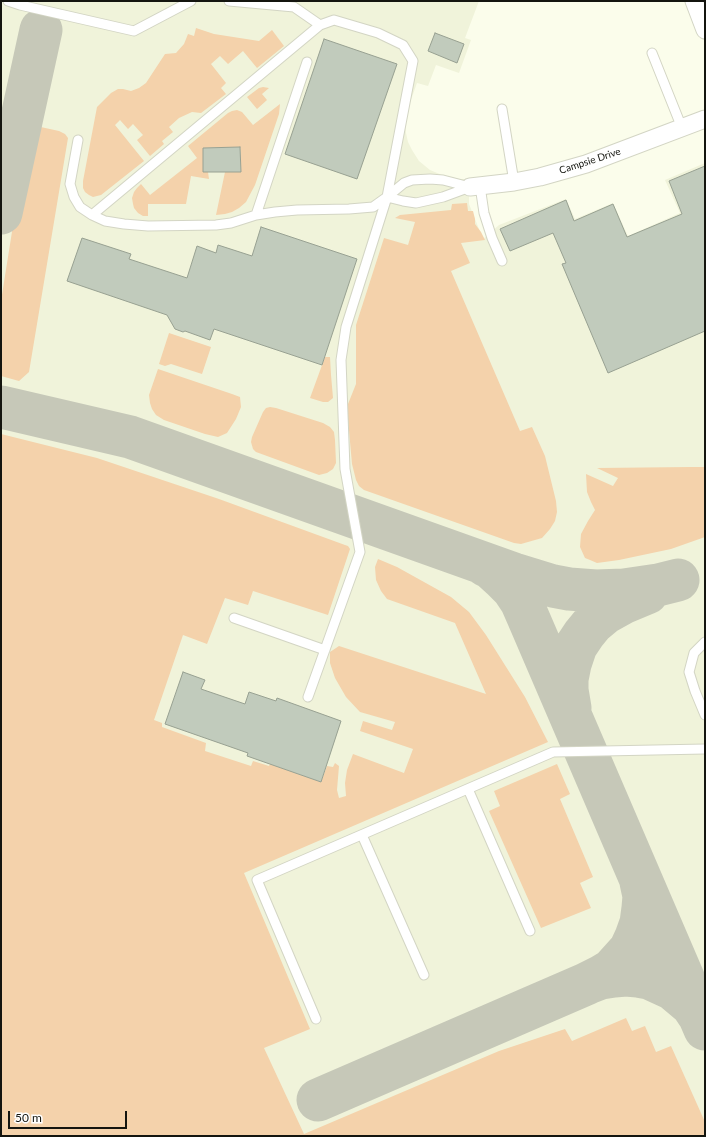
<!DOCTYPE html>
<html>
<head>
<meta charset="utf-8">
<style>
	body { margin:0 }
	#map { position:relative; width:706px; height:1137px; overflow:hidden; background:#fbfdeb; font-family:Lato,sans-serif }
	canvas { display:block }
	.frame { position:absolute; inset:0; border:2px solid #14150f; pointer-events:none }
	.scale { position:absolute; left:8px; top:1111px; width:119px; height:18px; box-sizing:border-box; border:2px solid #14150f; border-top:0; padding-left:5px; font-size:12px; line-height:14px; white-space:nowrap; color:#14150f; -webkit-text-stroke:3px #fff; paint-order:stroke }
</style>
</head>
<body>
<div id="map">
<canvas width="706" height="1137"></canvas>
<div class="frame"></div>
<div class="scale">50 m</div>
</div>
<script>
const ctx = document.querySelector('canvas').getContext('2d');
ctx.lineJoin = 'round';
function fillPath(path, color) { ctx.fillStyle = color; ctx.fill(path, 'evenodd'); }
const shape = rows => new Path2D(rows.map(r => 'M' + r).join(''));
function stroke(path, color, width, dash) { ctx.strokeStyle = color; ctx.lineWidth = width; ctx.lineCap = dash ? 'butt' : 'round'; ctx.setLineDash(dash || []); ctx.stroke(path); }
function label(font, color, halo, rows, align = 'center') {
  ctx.font = font + ' Lato,sans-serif'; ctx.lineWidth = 3; ctx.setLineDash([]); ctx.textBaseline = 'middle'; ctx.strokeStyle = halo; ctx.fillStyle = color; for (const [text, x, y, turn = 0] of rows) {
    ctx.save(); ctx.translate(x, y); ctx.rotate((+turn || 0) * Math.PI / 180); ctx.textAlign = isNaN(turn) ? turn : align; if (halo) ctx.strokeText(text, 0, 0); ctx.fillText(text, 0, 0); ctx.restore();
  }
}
const built = shape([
	[1,1,479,1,465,38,471,40,459,73,436,65,428,86,417,83,407,111,405,121,406,133,408,142,412,150,419,161,430,170,442,175,459,179,469,179,469,204,483,239,499,225,566,199,575,219,613,203,628,236,680,213,665,180,705,163,705,1136,1,1136]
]);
const green = shape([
	[196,28,214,34,259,41,272,30,284,46,257,68,243,51,228,64,220,56,211,64,226,83,221,88,226,94,201,113,192,112,179,118,169,127,173,132,162,141,164,144,150,156,137,140,143,135,133,124,128,129,120,120,115,125,144,161,101,195,93,197,89,195,85,192,83,188,83,181,97,107,111,93,118,89,123,89,131,91,139,88,146,83,165,54,176,53,184,44,188,34,194,36],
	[263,87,269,88,262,94,267,100,257,109,247,97,259,88],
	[280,104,279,114,255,185,246,202,239,208,232,212,225,214,216,215,225,172,241,172,240,147,203,148,203,172,208,172,209,179,191,176,186,204,148,204,148,216,143,216,138,213,134,208,133,204,132,198,134,192,137,188,141,184,150,195,197,158,188,146,228,113,232,111,237,110,242,112,253,125],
	[32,126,36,126,59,131,65,134,68,138,29,372,19,381,1,376,1,301,28,131],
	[467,203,468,211,473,211,475,219,475,224,481,232,485,240,461,243,470,263,451,271,520,431,532,427,545,456,556,501,557,512,555,521,550,529,542,538,521,544,514,543,364,490,359,486,356,480,352,464,347,408,348,404,356,384,356,325,384,238,408,245,415,222,395,218,400,215,451,210,452,204],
	[169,333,211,347,202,374,171,364,165,366,159,364],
	[325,357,330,357,331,375,333,398,328,402,323,402,310,398],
	[158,369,232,394,240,397,241,407,236,419,227,433,218,437,205,434,164,420,156,415,152,409,150,403,149,395],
	[270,407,276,408,323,423,330,427,334,432,335,440,336,463,333,469,327,473,319,475,256,452,253,449,251,442,252,437,263,412,266,408],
	[1,434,97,458,219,499,345,545,348,546,350,549,328,615,253,591,248,605,225,598,207,644,183,635,154,720,162,723,162,727,206,743,205,751,251,766,253,761,269,766,270,764,321,782,327,766,333,767,335,763,339,766,337,790,339,798,346,796,345,783,347,770,353,754,404,773,413,749,360,731,363,721,392,730,395,722,360,712,346,697,335,678,330,663,330,652,339,646,486,694,455,623,387,599,381,591,376,580,375,567,378,559,397,567,451,597,469,612,486,635,525,697,548,742,244,873,310,1029,264,1048,304,1134,499,1051,565,1029,572,1041,626,1018,632,1031,645,1026,656,1052,671,1046,705,1122,705,1136,1,1136],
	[690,467,705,467,705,537,671,549,619,560,597,563,590,560,585,558,580,547,581,534,588,521,595,510,591,502,587,492,586,474,613,486,618,478,597,468],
	[557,764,570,794,560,799,593,877,580,883,591,908,541,928,489,811,500,806,494,791]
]);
const taxiway = shape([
	[1,213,41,30],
	[1,407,130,437,514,574,553,586,569,589,596,591,624,590,658,585,678,580],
	[485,565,491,568,502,578,513,589,521,601,528,617,705,1029],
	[570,708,567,690,567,679,570,664,576,646,584,634,593,623,605,613,623,603,647,593],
	[588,983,601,978,614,976,626,975,638,976,649,978,673,989,692,1005,698,1014],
	[318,1100,586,984,602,976,612,970,630,950,636,937,641,923,643,908,644,896,641,882]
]);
const building = shape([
	[435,33,464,44,457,63,428,51,435,33],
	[324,39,397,64,357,179,285,154,324,39],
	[240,147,241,172,203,172,203,148,240,147],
	[705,166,705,331,608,373,562,264,566,263,553,233,510,251,500,229,566,200,574,221,613,204,627,237,682,214,669,181,705,166],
	[261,227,357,259,322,365,214,329,210,340,185,331,183,332,175,329,167,315,67,281,82,238,131,254,129,259,187,278,197,246,216,253,218,245,252,256,261,227],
	[183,672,205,680,201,689,245,704,249,692,276,701,277,698,341,721,321,782,247,756,248,753,165,724,183,672]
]);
const service = shape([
	[8,1,20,5,134,31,191,1],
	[229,1,294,7,320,25,334,20,378,33,403,45,413,61,387,197,346,327,341,360,345,469,360,552,308,697],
	[652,53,682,128],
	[502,109,514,182],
	[78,140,70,184,74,197,80,207,92,215,105,221,124,224,148,226,216,225,231,223,256,215,275,212,297,210,349,209,373,207,387,197],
	[430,179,443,180,470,187,443,197,416,203,403,201,387,197,404,183,412,180,430,179],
	[480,186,484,213,492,238,502,261],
	[92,215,320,25],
	[256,215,307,62],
	[234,618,325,650],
	[705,642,694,653,689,672,695,691,705,715],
	[468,789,530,931],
	[362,835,424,975],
	[316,1019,257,880,553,752,705,749]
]);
const minor = shape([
	[694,1,705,30],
	[470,187,514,182,540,177,586,164,705,119]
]);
const streetNames = [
	["Campsie Drive",590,161,-18]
];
fillPath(built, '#f0f3da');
fillPath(green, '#f4d2ab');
stroke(taxiway, '#c6c8b8', 43);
fillPath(building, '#c1cbbc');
stroke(building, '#98a192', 1);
stroke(service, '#d3d5c4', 11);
stroke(minor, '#d3d5c4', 19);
stroke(service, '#fff', 9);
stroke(minor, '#fff', 17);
label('10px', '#14150f', '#fff', streetNames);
</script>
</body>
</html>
